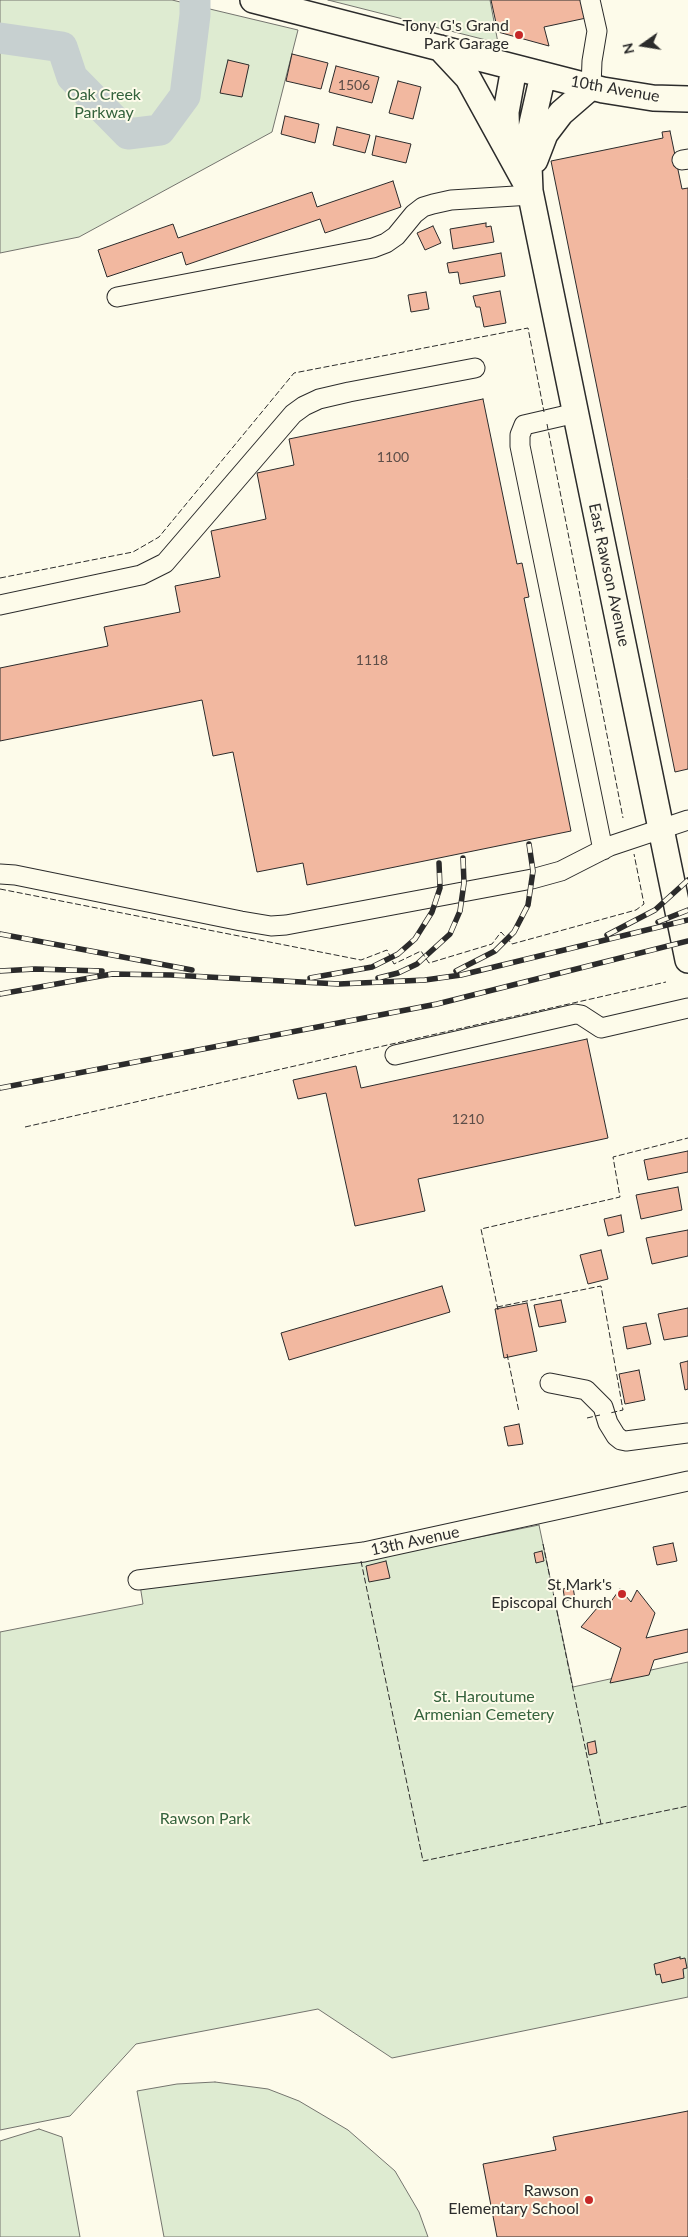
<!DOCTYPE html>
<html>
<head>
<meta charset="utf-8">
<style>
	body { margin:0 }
	#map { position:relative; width:688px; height:2237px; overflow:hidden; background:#fdfbea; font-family:Lato,sans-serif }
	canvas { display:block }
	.north { position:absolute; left:618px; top:20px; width:50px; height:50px; -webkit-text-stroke:4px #fdfbea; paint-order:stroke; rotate:257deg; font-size:14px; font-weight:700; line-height:20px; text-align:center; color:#2b2b2b }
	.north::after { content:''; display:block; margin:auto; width:18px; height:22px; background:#2b2b2b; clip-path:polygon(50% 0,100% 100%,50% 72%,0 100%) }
</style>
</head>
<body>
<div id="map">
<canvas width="688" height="2237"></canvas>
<div class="north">N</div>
</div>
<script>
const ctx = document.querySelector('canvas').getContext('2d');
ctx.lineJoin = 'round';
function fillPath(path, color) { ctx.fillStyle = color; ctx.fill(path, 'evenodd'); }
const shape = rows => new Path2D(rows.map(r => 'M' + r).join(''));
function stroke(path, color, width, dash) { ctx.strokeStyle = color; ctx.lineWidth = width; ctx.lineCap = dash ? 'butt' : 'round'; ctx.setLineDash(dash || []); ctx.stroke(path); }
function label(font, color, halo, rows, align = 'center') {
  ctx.font = font + ' Lato,sans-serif'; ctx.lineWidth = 4; ctx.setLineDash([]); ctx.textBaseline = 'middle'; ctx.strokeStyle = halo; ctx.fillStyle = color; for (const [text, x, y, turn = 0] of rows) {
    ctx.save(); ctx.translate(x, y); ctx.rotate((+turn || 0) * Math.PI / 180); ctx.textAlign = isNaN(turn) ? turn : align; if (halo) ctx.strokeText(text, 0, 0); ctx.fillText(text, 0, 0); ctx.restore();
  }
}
const green = shape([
	[0,0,172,0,298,30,272,132,79,237,0,253,0,0],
	[328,0,490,0,498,43,328,0],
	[539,1525,573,1687,688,1662,688,1997,392,2058,318,2009,136,2044,70,2116,0,2130,0,1632,143,1604,140,1585,361,1561,539,1525],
	[215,2082,268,2089,299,2101,348,2130,395,2171,419,2212,428,2237,164,2237,137,2091,177,2084,215,2082],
	[39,2129,62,2137,80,2237,0,2237,0,2141,39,2129]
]);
const river = shape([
	[0,38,62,47,72,77,128,134,160,130,185,96,195,15,195,0]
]);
const building = shape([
	[491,0,587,0,591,17,544,27,549,46,498,32,491,0],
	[292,54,328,63,321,89,286,81,292,54],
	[228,60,249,65,242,97,220,93,228,60],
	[336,66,379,77,372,103,329,92,336,66],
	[398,81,421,87,413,119,389,113,398,81],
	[285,116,319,124,315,143,281,134,285,116],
	[337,127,370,135,365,153,333,145,337,127],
	[670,131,682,189,688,188,688,769,675,772,551,161,663,138,662,132,670,131],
	[376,136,411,144,406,163,372,155,376,136],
	[393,181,401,207,325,233,320,219,186,265,182,252,107,277,98,250,173,224,178,238,312,192,317,207,393,181],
	[486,223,486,227,491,226,494,242,453,249,450,229,486,223],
	[433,226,441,243,425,250,417,233,433,226],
	[501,253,505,276,460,284,458,272,449,273,447,263,501,253],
	[500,291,506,323,484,327,480,307,476,307,473,296,500,291],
	[426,292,429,309,411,312,408,295,426,292],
	[483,399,517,564,522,563,529,597,524,598,571,831,307,885,303,863,257,872,233,752,213,756,202,700,0,741,0,668,108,646,104,627,180,612,175,586,220,577,211,531,266,519,257,473,294,465,289,439,483,399],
	[587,1039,608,1138,418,1179,425,1211,355,1226,326,1093,298,1099,293,1080,356,1066,361,1088,587,1039],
	[688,1151,688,1172,648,1180,644,1160,688,1151],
	[678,1187,682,1210,641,1219,636,1195,678,1187],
	[621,1215,624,1232,608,1236,604,1219,621,1215],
	[688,1230,688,1256,652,1264,646,1238,688,1230],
	[601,1250,608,1279,588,1284,580,1255,601,1250],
	[442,1286,450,1312,289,1360,281,1333,442,1286],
	[561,1300,566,1322,539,1327,534,1305,561,1300],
	[527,1303,537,1351,504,1358,495,1309,527,1303],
	[688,1308,688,1336,664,1340,658,1314,688,1308],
	[646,1323,651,1344,627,1349,623,1327,646,1323],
	[688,1361,688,1389,685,1390,680,1363,688,1361],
	[639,1370,645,1400,625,1404,619,1374,639,1370],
	[519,1424,523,1444,508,1446,504,1427,519,1424],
	[673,1543,677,1561,657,1565,653,1547,673,1543],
	[542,1551,544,1561,536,1563,534,1553,542,1551],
	[386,1561,390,1578,369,1582,366,1566,386,1561],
	[573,1587,575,1599,565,1601,563,1589,573,1587],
	[620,1589,631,1602,637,1590,655,1613,646,1638,688,1629,688,1652,654,1660,649,1675,610,1683,621,1648,581,1627,603,1601,607,1607,620,1589],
	[595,1741,597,1753,589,1755,587,1743,595,1741],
	[680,1957,680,1959,685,1958,687,1968,683,1969,684,1978,662,1983,660,1974,656,1975,654,1964,680,1957],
	[688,2111,688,2237,497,2237,483,2164,556,2150,553,2137,688,2111]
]);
const minor = shape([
	[590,0,597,31,592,61,591,87],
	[682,160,688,159],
	[117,297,373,248,386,243,396,236,414,214,423,207,433,204,451,200,531,195],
	[576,413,524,425,520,435,520,446,603,850],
	[0,605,141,575,165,563,293,414,304,406,319,399,349,392,475,368],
	[0,874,15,875,241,921,271,926,286,925,532,879,561,871,610,846,688,820],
	[395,1055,575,1014,581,1015,601,1028,688,1008],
	[550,1383,586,1390,603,1407,608,1423,616,1436,621,1440,626,1441,688,1433],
	[138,1580,364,1552,688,1481]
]);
const major = shape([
	[253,0,603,90,653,98,688,99],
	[440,48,468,78,528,187],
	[543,75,528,141,530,191,688,960],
	[507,145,506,112,514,68],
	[535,160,545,134,561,113,591,87]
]);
const rail = shape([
	[658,922,688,910],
	[0,934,192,970],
	[607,935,655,910,688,880],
	[0,971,35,969,102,971],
	[456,971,495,951,514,932,528,905,533,871,529,844],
	[310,978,372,967,398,954,415,939,432,912,440,888,439,863],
	[378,978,398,973,417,964,450,934,460,911,464,883,463,858],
	[0,994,112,974,171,975,339,984,425,980,461,975,688,920],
	[0,1088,437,1004,688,941]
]);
const fence = shape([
	[547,424,623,818],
	[0,578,133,552,159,537,294,373,528,328,544,412],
	[0,889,361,960,387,950,394,964,421,951,429,963,492,944,501,932,512,944,636,910,644,904,634,854],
	[25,1127,666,982],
	[497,1307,601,1286,623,1410,610,1413],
	[498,1310,481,1229,620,1197,613,1157,688,1138],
	[507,1354,519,1412],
	[587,1418,600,1415],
	[543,1544,601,1824],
	[361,1561,423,1861,688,1806]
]);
const markers = [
	[519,35,5,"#c62828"],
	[622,1594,5,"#c62828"],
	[589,2200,5,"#c62828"]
];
const numberNames = [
	["1506",354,85],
	["1100",393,457],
	["1118",372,660],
	["1210",468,1119]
];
const poiNames = [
	["Tony G's Grand",509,26],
	["Park Garage",509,44],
	["St Mark's",612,1585],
	["Episcopal Church",612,1603],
	["Rawson",579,2191],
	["Elementary School",579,2209]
];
const streetNames = [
	["10th Avenue",615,89,10],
	["East Rawson Avenue",609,575,78],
	["13th Avenue",415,1541,-12]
];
const parkNames = [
	["Oak Creek",104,95],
	["Parkway",104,113],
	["St. Haroutume",484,1697],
	["Armenian Cemetery",484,1715],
	["Rawson Park",205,1819]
];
fillPath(green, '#deebd1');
stroke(green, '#74746e', 1);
stroke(river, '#c7d0d0', 31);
fillPath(building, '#f2b8a0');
stroke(building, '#2b2b2b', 1);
stroke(minor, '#2b2b2b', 21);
stroke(major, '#2b2b2b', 28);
stroke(minor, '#fdfbea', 19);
stroke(major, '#fdfbea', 25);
stroke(rail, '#2b2b2b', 5.5);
stroke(rail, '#fdfbea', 4, [11]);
stroke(fence, '#2b2b2b', 1, [6, 2.5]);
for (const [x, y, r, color] of markers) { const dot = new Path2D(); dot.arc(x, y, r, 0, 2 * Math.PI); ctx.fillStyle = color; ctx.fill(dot); stroke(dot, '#fdfbea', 2); }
label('14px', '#5d4e48', null, numberNames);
label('16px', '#2b2b2b', '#fdfbea', poiNames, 'right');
label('16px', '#2b2b2b', '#fdfbea', streetNames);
label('16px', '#34623c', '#fdfbea', parkNames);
</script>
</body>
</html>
